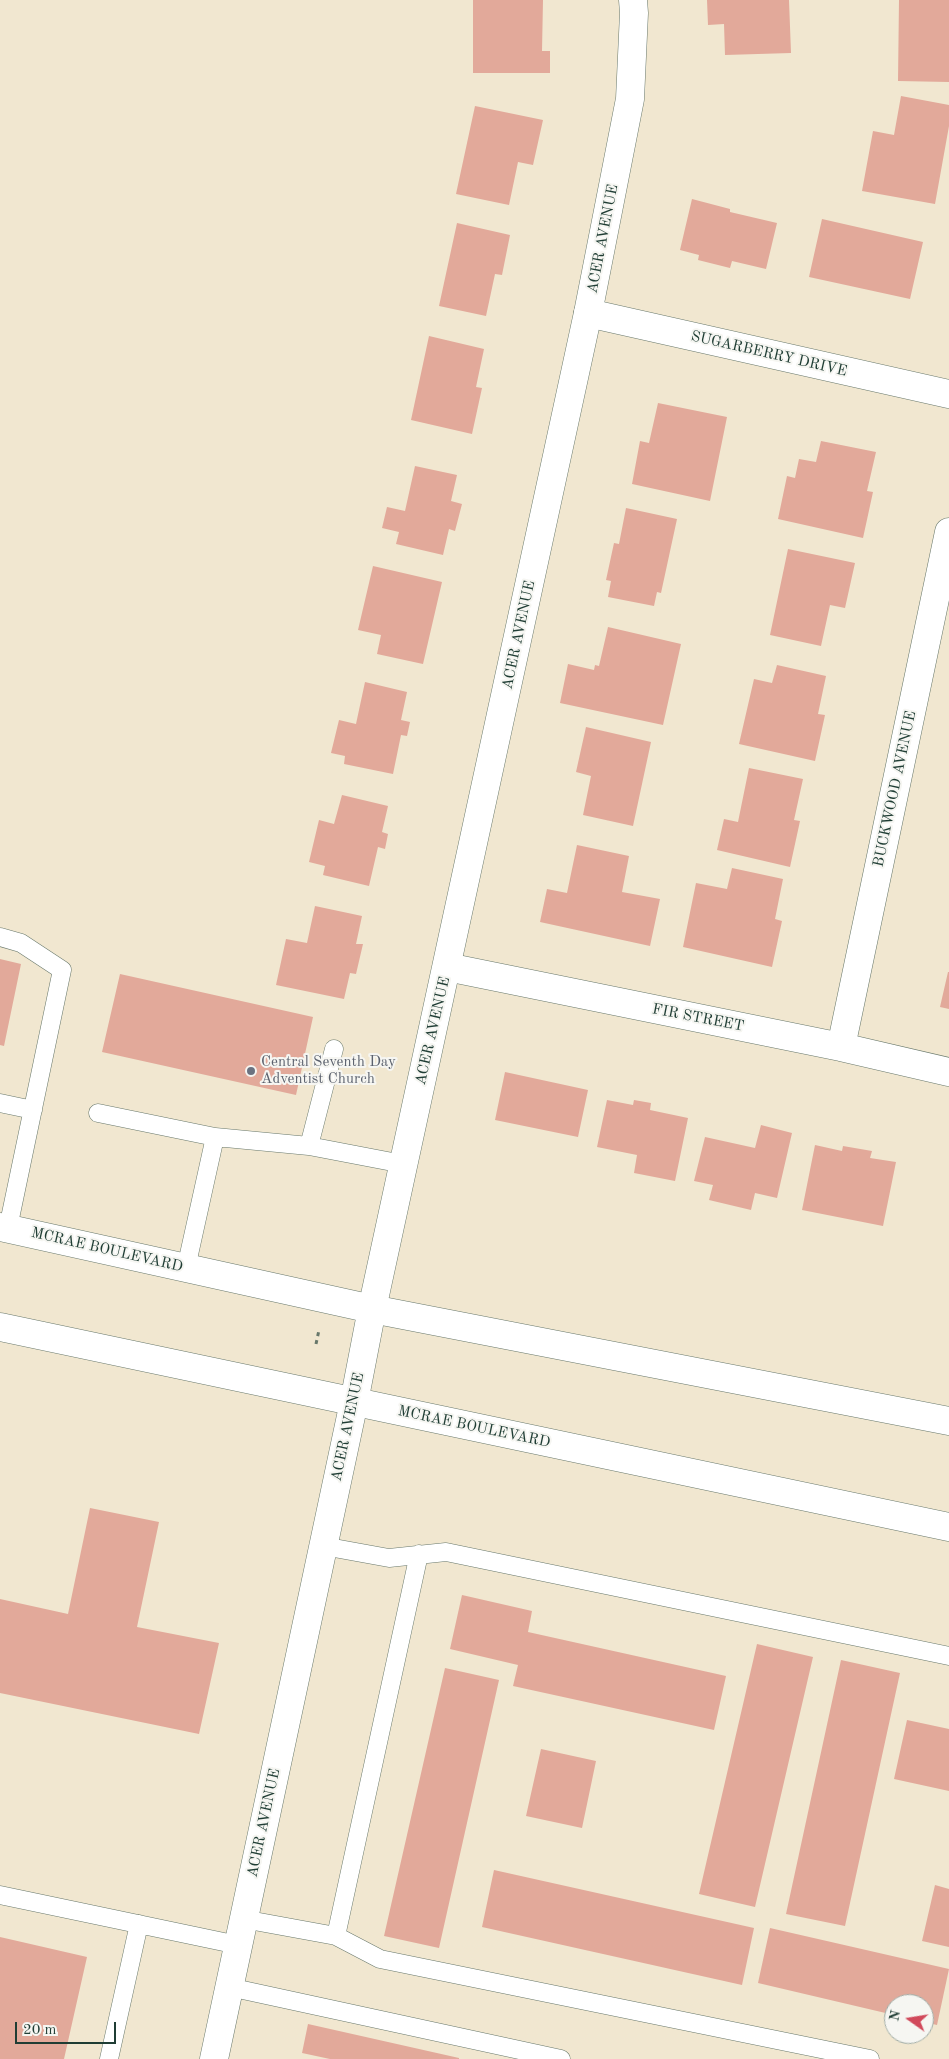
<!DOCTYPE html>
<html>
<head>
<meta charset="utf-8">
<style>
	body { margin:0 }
	#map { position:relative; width:949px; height:2059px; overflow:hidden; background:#f1e7d0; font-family:"Old Standard TT",serif }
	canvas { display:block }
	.north { position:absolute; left:884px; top:1994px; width:50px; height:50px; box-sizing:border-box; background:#f6f6f2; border:1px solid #a0aca6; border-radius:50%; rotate:283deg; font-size:14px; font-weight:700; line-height:20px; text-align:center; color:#1f3d34 }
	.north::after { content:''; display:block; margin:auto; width:18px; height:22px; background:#d1495b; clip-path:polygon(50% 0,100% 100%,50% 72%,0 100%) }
	.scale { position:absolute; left:15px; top:2022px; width:101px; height:22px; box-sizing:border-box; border:2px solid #1f3d34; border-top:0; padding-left:6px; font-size:15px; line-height:18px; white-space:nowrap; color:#1f3d34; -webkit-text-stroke:4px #f6f6f2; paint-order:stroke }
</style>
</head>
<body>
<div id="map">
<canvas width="949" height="2059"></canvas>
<div class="north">N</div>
<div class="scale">20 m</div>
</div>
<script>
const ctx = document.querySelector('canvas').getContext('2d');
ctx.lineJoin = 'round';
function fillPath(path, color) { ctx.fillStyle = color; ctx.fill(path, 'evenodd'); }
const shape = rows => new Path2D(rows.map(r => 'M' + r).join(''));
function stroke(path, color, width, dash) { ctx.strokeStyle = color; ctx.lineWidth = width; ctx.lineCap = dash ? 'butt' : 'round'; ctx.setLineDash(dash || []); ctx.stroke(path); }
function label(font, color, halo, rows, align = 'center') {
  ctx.font = font + ' "Old Standard TT",serif'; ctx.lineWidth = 4; ctx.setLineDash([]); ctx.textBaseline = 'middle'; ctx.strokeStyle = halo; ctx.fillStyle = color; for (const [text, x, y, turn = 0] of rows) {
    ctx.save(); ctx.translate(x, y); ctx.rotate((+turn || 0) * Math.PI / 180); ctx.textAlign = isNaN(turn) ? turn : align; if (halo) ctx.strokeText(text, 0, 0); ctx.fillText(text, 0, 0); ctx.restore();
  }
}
const building = shape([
	[473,0,543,0,542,51,550,51,550,73,473,73],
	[707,0,789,0,791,53,725,55,724,24,708,25],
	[899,0,949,0,949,82,898,81],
	[901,96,949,105,949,126,935,204,862,191,873,131,894,135],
	[475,106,543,120,533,165,518,162,509,205,456,194],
	[692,199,730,209,730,212,777,223,766,269,732,261,730,268,698,260,699,255,680,250],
	[822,219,923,242,910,299,809,277],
	[457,223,510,235,502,275,495,274,486,316,439,306],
	[429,336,484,349,476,387,482,388,472,434,411,420],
	[658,403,727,417,710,501,632,484,640,441,649,443],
	[821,441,876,452,867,491,873,492,863,538,778,519,787,476,795,478,799,459,816,462],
	[415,466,457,475,451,501,462,504,455,531,449,529,443,555,396,544,399,532,382,528,387,507,405,511],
	[626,508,677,519,661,593,657,592,654,606,608,597,611,581,606,580,614,543,619,544],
	[788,549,855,563,845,608,830,605,821,646,770,635],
	[373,566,442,582,423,664,377,654,381,635,358,630],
	[608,627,681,644,663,725,560,703,568,664,594,670,595,665,599,666],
	[777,665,826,676,818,714,825,715,815,761,739,744,754,679,772,683],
	[365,682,407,692,401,720,410,722,407,736,401,735,393,774,344,764,345,756,331,753,339,720,356,724],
	[586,727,651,742,633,826,583,815,591,776,576,772],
	[749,768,803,779,794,820,800,821,790,867,717,850,724,819,738,822],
	[342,795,388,806,382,832,388,834,385,849,378,847,369,886,323,875,325,866,309,862,319,820,334,824],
	[577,845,629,856,622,892,660,899,650,946,540,922,547,889,567,893],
	[732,868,783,879,775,919,782,921,772,967,683,947,696,883,727,889],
	[315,906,362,916,356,944,363,944,356,974,350,973,344,999,276,985,286,939,307,943],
	[0,959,21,964,4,1046,0,1045],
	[948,972,949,972,949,1009,940,1007],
	[120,974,313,1017,296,1095,102,1052],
	[505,1072,588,1090,578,1137,495,1120],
	[607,1100,633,1105,634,1100,651,1103,650,1110,688,1118,675,1181,634,1173,637,1155,597,1147],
	[761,1125,792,1133,777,1198,755,1193,751,1210,709,1200,713,1185,694,1181,705,1137,755,1148],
	[815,1145,842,1151,843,1146,872,1151,870,1158,896,1162,883,1226,802,1210],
	[90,1508,159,1522,137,1627,219,1643,199,1734,0,1693,0,1599,68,1614],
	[462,1595,532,1611,528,1632,726,1676,714,1730,513,1686,518,1665,450,1649],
	[757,1644,813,1657,755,1907,699,1894],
	[841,1660,900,1673,845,1926,786,1914],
	[445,1668,499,1680,439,1948,384,1936],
	[907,1720,949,1729,949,1791,894,1779],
	[541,1749,596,1761,582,1828,526,1816],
	[494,1870,754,1928,742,1985,482,1927],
	[935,1885,949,1889,949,1947,922,1941],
	[770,1928,949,1969,937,2025,924,2022,924,2004,894,2004,894,2015,758,1983],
	[0,1937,87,1957,64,2059,0,2059],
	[308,2024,459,2058,459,2059,330,2059,302,2053]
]);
const path = shape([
	[316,1344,319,1330]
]);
const service = shape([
	[0,937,21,943,62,970,8,1228],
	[0,1103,33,1110],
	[98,1113,215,1137,186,1268],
	[215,1137,309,1146,403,1164],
	[309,1146,334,1049],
	[323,1546,389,1558,446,1552,949,1656],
	[0,1895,238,1945],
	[243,1919,336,1936,380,1959,870,2059],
	[336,1936,419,1554],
	[229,1987,561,2059],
	[109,2059,139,1924]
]);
const minor = shape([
	[588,313,949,394],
	[447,967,841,1047,949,1072],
	[841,1047,949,532]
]);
const tertiary = shape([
	[214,2059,354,1402,372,1309,588,313,630,99,634,13,633,0]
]);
const secondary = shape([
	[0,1227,372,1309,949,1421],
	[0,1327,949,1527]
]);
const markers = [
	[251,1071,5,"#6b7280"]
];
const streetNames = [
	["ACER AVENUE",603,239,-79],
	["SUGARBERRY DRIVE",769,354,13],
	["ACER AVENUE",519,635,-78],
	["BUCKWOOD AVENUE",895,789,-78],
	["FIR STREET",698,1018,11],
	["ACER AVENUE",433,1031,-77],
	["MCRAE BOULEVARD",107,1250,13],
	["ACER AVENUE",348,1427,-78],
	["MCRAE BOULEVARD",474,1427,12],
	["ACER AVENUE",264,1823,-78]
];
const worshipNames = [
	["Central Seventh Day",261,1062],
	["Adventist Church",261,1079]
];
fillPath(building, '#e2a99a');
stroke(service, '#68786b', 19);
stroke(minor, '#68786b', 29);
stroke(tertiary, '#68786b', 29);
stroke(secondary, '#68786b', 29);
stroke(path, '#68786b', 3, [4, 4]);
stroke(service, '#fff', 18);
stroke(minor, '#fff', 28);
stroke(tertiary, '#fff', 28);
stroke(secondary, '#fff', 28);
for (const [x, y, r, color] of markers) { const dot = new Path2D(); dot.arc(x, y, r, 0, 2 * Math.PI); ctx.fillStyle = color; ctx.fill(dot); stroke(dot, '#f6f6f2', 2); }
label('15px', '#1f3d34', '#f6f6f2', streetNames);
label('15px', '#5b616d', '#f6f6f2', worshipNames, 'left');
</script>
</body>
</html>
